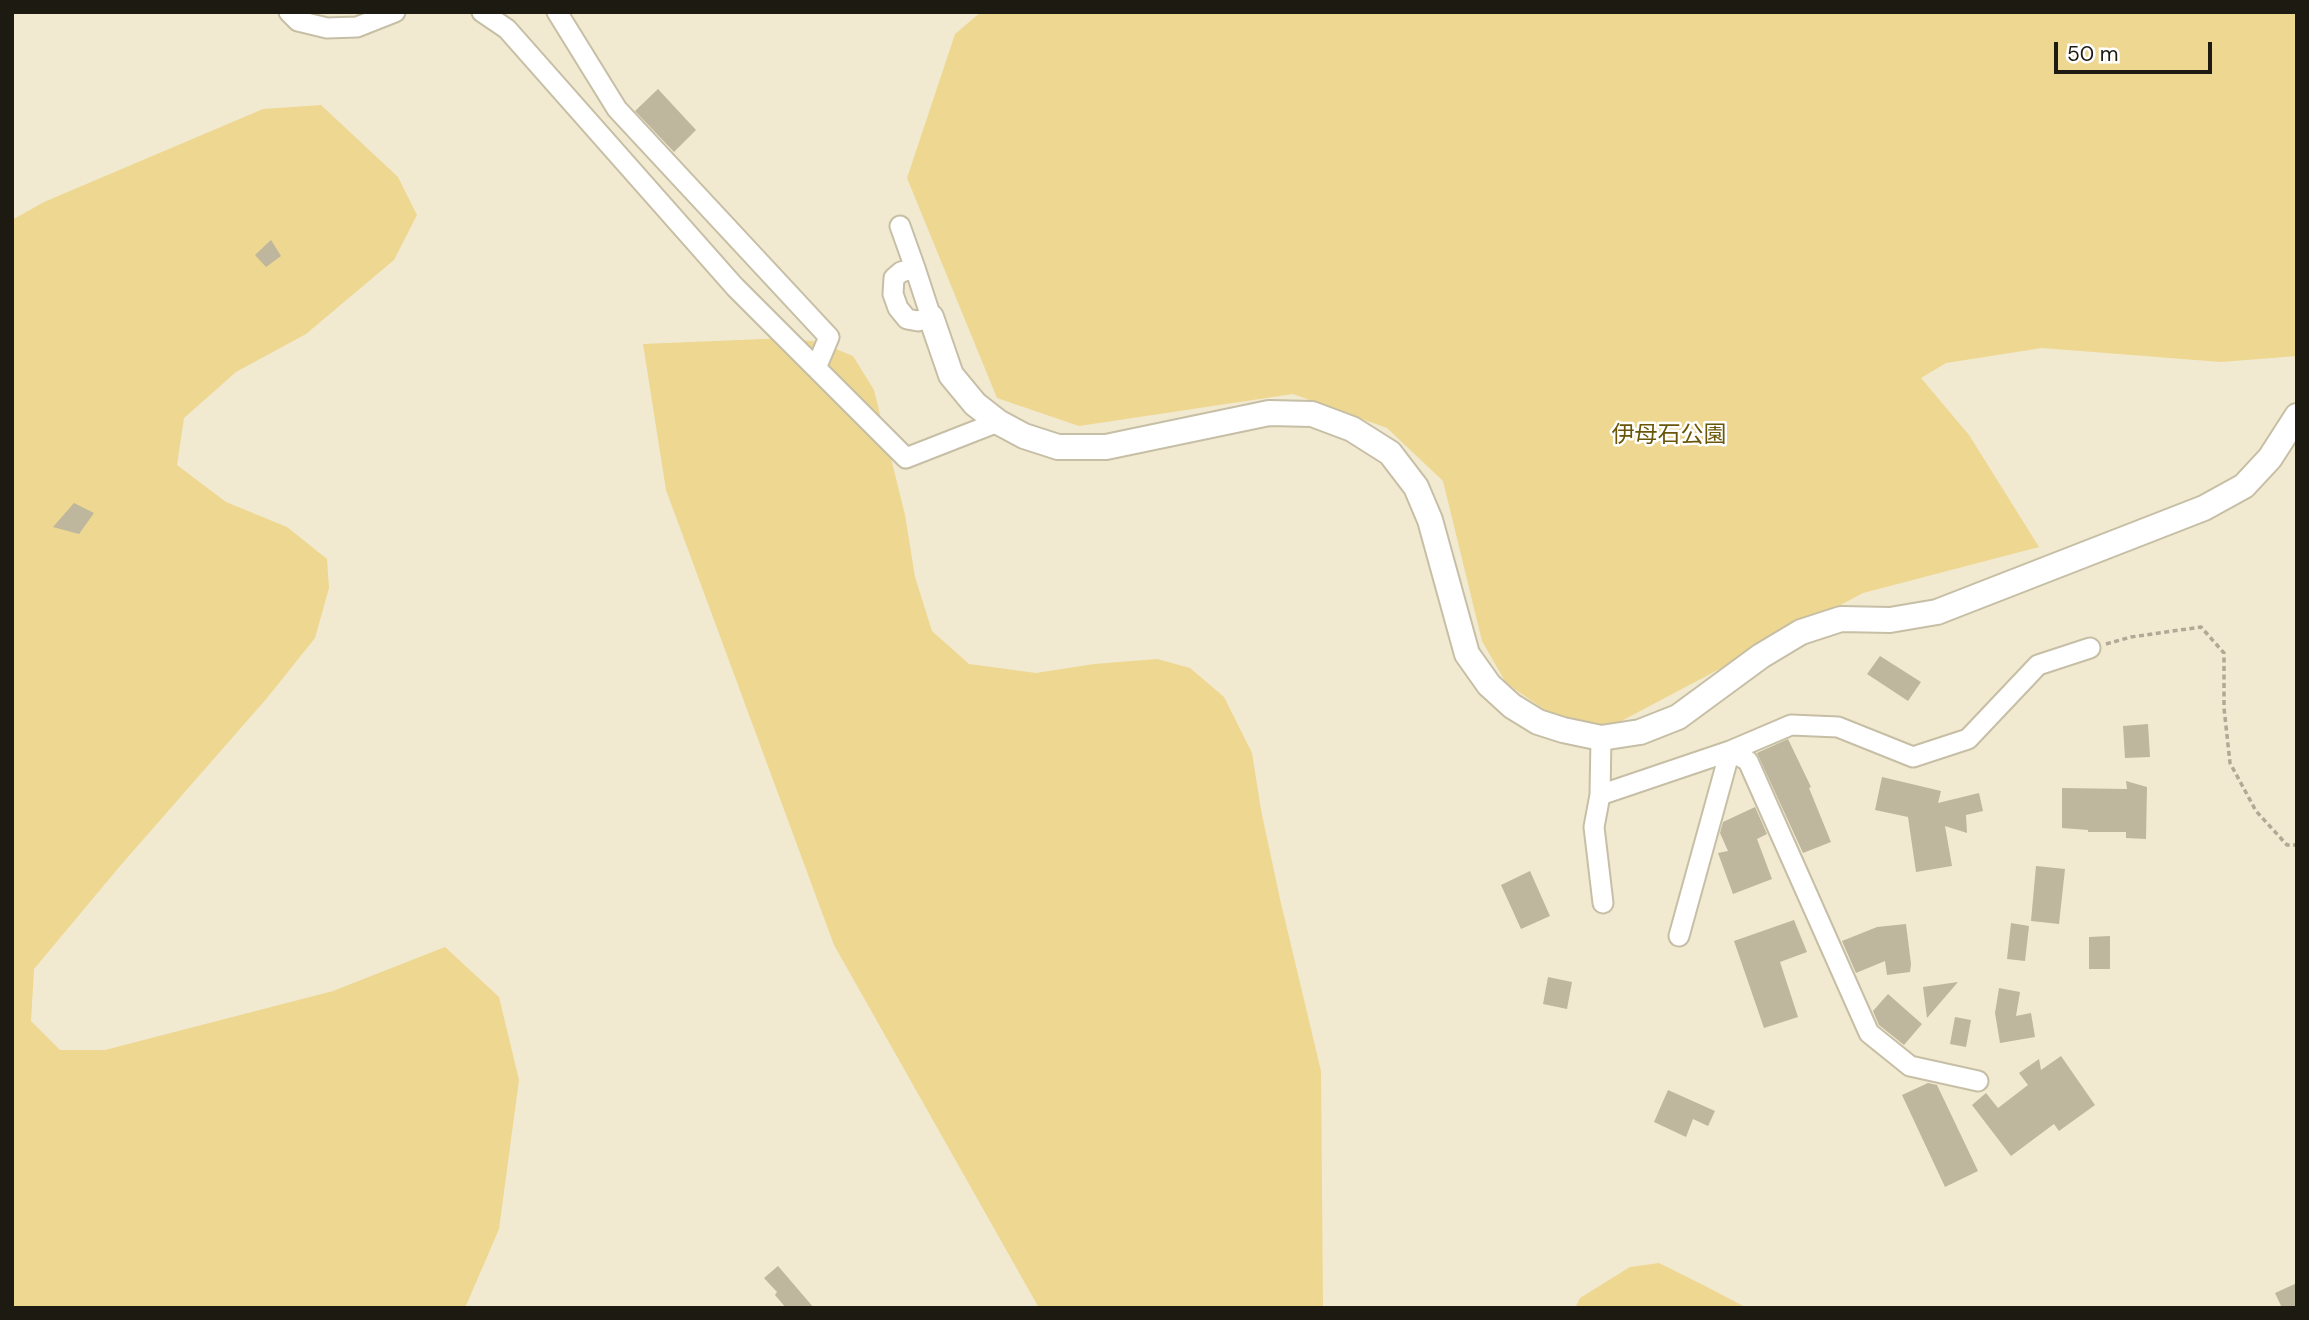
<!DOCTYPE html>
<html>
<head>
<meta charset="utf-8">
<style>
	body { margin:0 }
	#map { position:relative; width:2309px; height:1320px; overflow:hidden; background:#f2ead0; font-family:"DM Sans",sans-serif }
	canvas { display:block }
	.frame { position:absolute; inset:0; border:14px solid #1d1a11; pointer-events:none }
	.scale { position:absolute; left:2054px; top:42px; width:158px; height:32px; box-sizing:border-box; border:4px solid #1d1a11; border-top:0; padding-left:9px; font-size:21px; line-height:24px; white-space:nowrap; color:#1d1a11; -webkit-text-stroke:5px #fff; paint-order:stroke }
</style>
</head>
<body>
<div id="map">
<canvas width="2309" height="1320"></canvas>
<div class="frame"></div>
<div class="scale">50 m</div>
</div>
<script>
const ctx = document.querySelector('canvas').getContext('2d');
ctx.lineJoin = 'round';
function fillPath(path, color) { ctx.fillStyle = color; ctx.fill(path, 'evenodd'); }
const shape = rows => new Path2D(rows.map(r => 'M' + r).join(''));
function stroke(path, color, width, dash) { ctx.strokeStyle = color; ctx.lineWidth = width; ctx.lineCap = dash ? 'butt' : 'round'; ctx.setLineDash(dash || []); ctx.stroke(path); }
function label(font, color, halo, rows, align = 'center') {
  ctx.font = font + ' "DM Sans","Noto Sans JP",sans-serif'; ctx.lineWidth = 5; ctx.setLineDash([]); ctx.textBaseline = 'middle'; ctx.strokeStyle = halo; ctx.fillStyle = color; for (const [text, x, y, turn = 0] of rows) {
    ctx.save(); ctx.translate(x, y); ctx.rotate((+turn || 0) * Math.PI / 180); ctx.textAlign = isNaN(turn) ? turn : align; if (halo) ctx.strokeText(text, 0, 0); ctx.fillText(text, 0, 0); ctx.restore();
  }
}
const green = shape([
	[981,12,2297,12,2297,356,2221,362,2042,348,1946,363,1921,378,1969,435,2039,547,1863,593,1610,727,1574,730,1506,683,1482,641,1443,481,1387,428,1293,394,1079,426,997,398,907,178,955,34],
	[321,105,398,177,417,215,394,260,306,334,236,372,184,418,177,465,226,502,287,527,327,559,329,588,315,638,267,698,120,866,34,969,31,1021,60,1050,105,1050,333,991,445,947,499,997,519,1080,499,1229,465,1308,12,1308,12,220,44,202,263,109],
	[787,338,819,342,853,356,874,390,905,515,915,577,932,631,969,664,1036,673,1094,664,1157,659,1190,668,1224,697,1252,753,1261,810,1280,899,1321,1071,1323,1308,1039,1308,834,945,666,490,643,344],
	[1659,1263,1707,1287,1747,1308,1575,1308,1580,1298,1630,1267]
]);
const building = shape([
	[658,89,696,130,674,152,635,111],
	[271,240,281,256,266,267,255,255],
	[74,503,94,513,79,534,53,527],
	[1880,656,1921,682,1908,701,1867,674],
	[2148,724,2150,757,2125,758,2123,726],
	[1788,739,1811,787,1809,788,1831,842,1803,853,1757,753],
	[1882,777,1941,791,1938,803,1979,793,1983,811,1966,815,1967,833,1945,826,1952,866,1916,872,1908,817,1875,810],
	[2126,781,2147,787,2146,839,2126,838,2126,832,2088,832,2088,830,2062,828,2062,788,2127,789],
	[1755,807,1767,834,1757,839,1772,879,1733,894,1718,853,1728,851,1720,833,1723,822],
	[2036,866,2065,869,2059,924,2031,921],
	[1530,871,1550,916,1521,929,1501,885],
	[1794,920,1807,952,1780,962,1798,1017,1764,1028,1734,941],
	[2011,923,2029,926,2025,961,2007,959],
	[1906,924,1911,964,1910,972,1887,975,1885,961,1856,973,1842,941,1877,927],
	[2110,936,2110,969,2089,969,2089,937],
	[1548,977,1572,982,1567,1009,1543,1004],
	[1958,982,1927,1018,1923,987],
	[1999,988,2020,992,2016,1016,2031,1013,2035,1037,2000,1043,1995,1013],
	[1888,994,1922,1024,1904,1045,1879,1025,1873,1011],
	[1955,1017,1971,1020,1966,1047,1950,1044],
	[2061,1056,2095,1105,2059,1131,2054,1124,2011,1156,1972,1105,1986,1093,1998,1108,2028,1085,2019,1073,2039,1059,2041,1070],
	[1928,1083,1937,1085,1978,1171,1945,1187,1902,1095],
	[1668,1090,1715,1111,1708,1126,1693,1119,1686,1137,1654,1122],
	[778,1266,814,1308,786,1308,775,1295,777,1292,764,1278],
	[2297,1283,2297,1308,2282,1308,2275,1293]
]);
const path = shape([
	[2106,644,2131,637,2201,627,2224,653,2224,708,2230,763,2256,811,2287,845,2297,845]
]);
const minor = shape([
	[289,12,298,21,327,28,357,27,395,12],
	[482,12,507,29,735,287,906,458,998,422],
	[557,12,617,109,829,337,816,368],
	[900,226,915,268,931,317,918,321,907,319,898,308,893,294,894,278,901,272,915,268],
	[1601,738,1600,795,1730,751,1791,725,1838,727,1913,757,1968,739,2038,665,2090,648],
	[1730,751,1748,761,1869,1033,1910,1066,1978,1081],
	[1600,795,1594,827,1603,903],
	[1679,936,1730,751]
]);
const tertiary = shape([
	[931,317,951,375,975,404,998,422,1024,436,1058,447,1106,447,1269,413,1312,414,1352,429,1390,453,1416,487,1430,520,1467,654,1489,685,1512,706,1538,722,1563,730,1601,738,1640,732,1678,717,1761,656,1801,632,1841,619,1890,620,1937,612,2204,508,2244,486,2270,458,2297,416]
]);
const parkNames = [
	["伊母石公園",1669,436]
];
fillPath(green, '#edd791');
fillPath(building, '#beb69d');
stroke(minor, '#c6bea5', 23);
stroke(tertiary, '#c6bea5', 28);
stroke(path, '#b0a995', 3.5, [5, 3.5]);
stroke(minor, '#fff', 19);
stroke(tertiary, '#fff', 24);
label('23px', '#6a5608', '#fff', parkNames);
</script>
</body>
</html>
